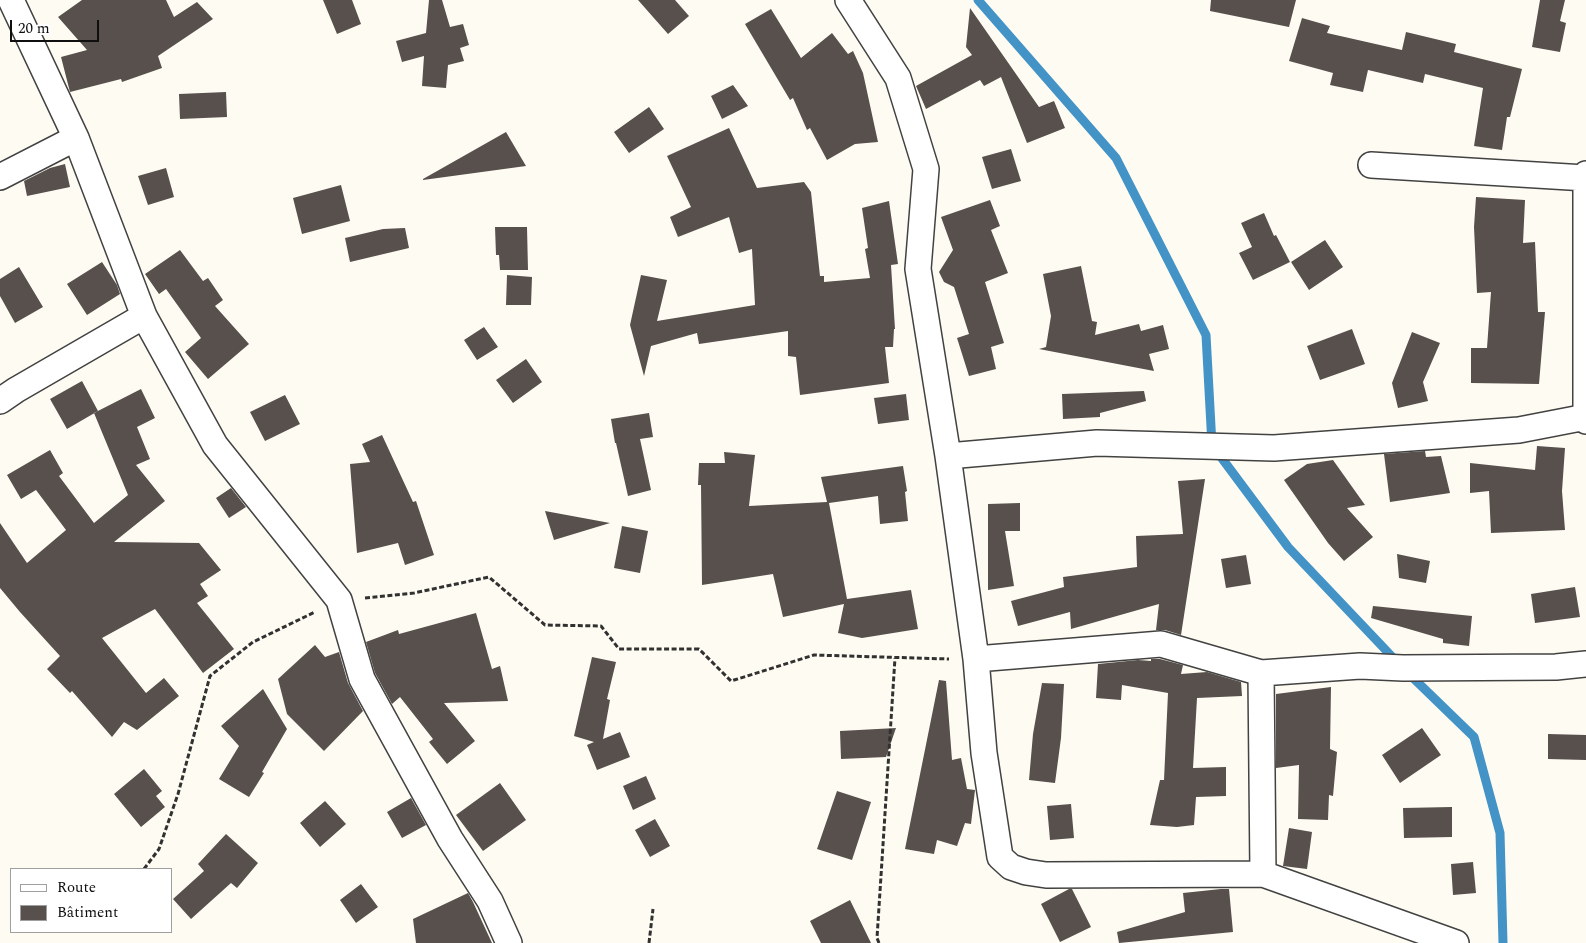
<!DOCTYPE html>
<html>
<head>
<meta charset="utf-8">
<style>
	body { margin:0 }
	#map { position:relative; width:1586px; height:943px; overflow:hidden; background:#fefcf2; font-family:Spectral,serif }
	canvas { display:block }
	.legend { position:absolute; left:10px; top:868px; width:162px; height:65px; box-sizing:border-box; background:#fff; border:1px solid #9f9f9f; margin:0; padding:6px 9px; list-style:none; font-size:15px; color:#0f0f0f }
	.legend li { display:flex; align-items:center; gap:10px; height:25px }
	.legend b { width:25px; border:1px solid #9f9f9f }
	.scale { position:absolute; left:10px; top:20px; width:89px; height:22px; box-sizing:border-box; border:2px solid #0f0f0f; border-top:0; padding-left:6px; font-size:15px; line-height:18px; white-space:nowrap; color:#0f0f0f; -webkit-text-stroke:4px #fff; paint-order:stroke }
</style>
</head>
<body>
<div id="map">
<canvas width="1586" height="943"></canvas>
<ul class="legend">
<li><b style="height:6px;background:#fff"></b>Route</li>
<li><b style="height:14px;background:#57504c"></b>Bâtiment</li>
</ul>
<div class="scale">20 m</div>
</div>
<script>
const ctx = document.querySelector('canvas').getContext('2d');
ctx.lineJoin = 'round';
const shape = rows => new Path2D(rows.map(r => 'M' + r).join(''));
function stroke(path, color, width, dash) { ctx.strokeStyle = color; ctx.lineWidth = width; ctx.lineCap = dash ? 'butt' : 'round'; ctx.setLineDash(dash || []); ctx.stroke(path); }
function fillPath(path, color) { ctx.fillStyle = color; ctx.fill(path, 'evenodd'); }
const stream = shape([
	[978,0,1116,158,1206,335,1212,445,1288,547,1399,664],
	[1408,673,1474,737,1500,833,1503,943]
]);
const building = shape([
	[82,0,166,0,174,17,197,2,213,19,158,56,162,68,122,82,121,79,70,92,61,57,87,50,58,17],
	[323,0,352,0,361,24,337,34],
	[429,0,442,0,450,27,463,24,469,45,460,48,464,61,448,65,446,88,422,86,424,56,402,62,396,41,426,33],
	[638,0,675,0,689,16,668,34],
	[1211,0,1296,0,1289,27,1210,11],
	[1540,0,1565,0,1560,21,1566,23,1560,52,1532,47],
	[970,8,1039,107,1054,101,1065,128,1027,143,1001,77,984,86,980,80,926,109,916,86,972,55,966,47],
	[771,9,801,58,832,33,848,54,853,51,863,73,878,142,855,144,827,160,810,128,807,130,793,98,790,100,745,24],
	[1302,18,1330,26,1327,33,1402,50,1406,32,1456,44,1454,52,1522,69,1510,117,1507,117,1502,150,1474,146,1483,88,1425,74,1423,83,1368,70,1363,92,1330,85,1333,73,1289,61],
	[733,85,748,106,722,119,711,96],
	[226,92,227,117,180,119,179,94],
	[649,107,664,129,629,153,614,132],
	[729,128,757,188,804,182,811,192,820,276,824,276,824,282,870,278,865,249,868,248,862,208,889,201,898,264,891,265,895,329,894,329,893,347,885,347,889,383,800,395,796,357,788,356,788,331,699,344,697,333,651,346,644,376,630,325,641,275,667,280,657,321,755,305,752,249,739,253,729,217,678,237,670,217,691,207,667,156],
	[506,132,526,166,423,180,423,179],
	[1011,149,1021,181,992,189,982,157],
	[65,164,70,187,27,196,24,181,50,168],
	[166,168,174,197,148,205,138,176],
	[341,185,350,221,302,234,293,198],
	[1476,197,1525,200,1523,243,1535,242,1538,312,1545,312,1539,384,1471,383,1471,348,1487,348,1491,292,1477,293,1474,227],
	[990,200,1000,226,991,230,1008,273,985,282,1004,343,991,347,996,369,969,376,957,338,969,334,954,287,944,282,939,272,953,250,941,217],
	[1264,213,1274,236,1276,235,1290,262,1253,280,1239,253,1252,247,1241,223],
	[495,227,527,227,528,270,500,270,499,255,496,255],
	[405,228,409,248,350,262,345,238,383,229],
	[1325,240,1343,267,1309,290,1291,262],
	[180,250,203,281,208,278,223,300,215,306,249,344,208,379,185,352,201,338,166,289,159,294,145,274],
	[102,262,117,285,120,294,87,315,67,284],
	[1081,266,1092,321,1097,322,1095,335,1139,324,1141,331,1163,325,1169,349,1149,354,1154,371,1039,349,1046,347,1051,316,1043,274],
	[19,267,43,307,15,323,0,296,0,279],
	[507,275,532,277,531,305,506,305],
	[484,327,498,347,477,360,464,340],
	[1352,329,1365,364,1320,380,1307,346],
	[1412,332,1440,343,1423,382,1428,401,1398,408,1392,383],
	[526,359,542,382,513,403,496,380],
	[82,381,98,411,67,429,50,399],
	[141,389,155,418,137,427,150,459,136,465,165,501,114,542,199,543,221,570,200,584,208,596,197,603,234,649,203,673,155,609,102,638,146,693,164,678,179,696,137,730,124,722,112,737,72,691,70,693,47,669,60,656,20,612,0,588,0,523,27,563,66,530,36,490,21,499,7,475,50,450,63,473,59,476,94,523,128,495,94,413],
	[1144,391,1146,401,1100,413,1100,417,1063,419,1062,394],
	[906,394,909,420,878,424,874,398],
	[285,395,300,424,265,441,250,412],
	[649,413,653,437,640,439,651,490,628,496,616,443,615,443,611,419],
	[382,435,413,502,416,501,434,555,405,565,398,543,357,553,350,464,370,462,362,444],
	[1537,446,1565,448,1562,491,1565,530,1491,533,1489,491,1470,493,1470,463,1535,470],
	[1425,451,1426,457,1441,456,1450,493,1390,502,1384,454],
	[724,452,755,455,749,506,827,502,821,477,903,466,907,491,905,492,908,521,880,524,878,496,829,503,847,599,911,590,918,629,862,638,838,633,844,604,783,617,773,574,702,585,701,485,698,485,699,463,725,463],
	[1333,460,1365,505,1347,508,1373,537,1344,561,1328,543,1284,480,1307,464],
	[1205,479,1181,635,1165,630,1156,630,1159,604,1071,629,1070,612,1018,626,1011,601,1064,587,1063,577,1137,567,1136,536,1183,534,1178,481],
	[231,488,246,507,229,518,216,498],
	[1020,503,1020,531,1005,531,1014,586,988,590,988,504],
	[545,511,610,523,554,540],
	[622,526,648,531,640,573,614,568],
	[1397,554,1430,561,1426,583,1399,578],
	[1246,555,1251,584,1226,588,1221,559],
	[1575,587,1580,617,1535,623,1531,594],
	[1373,606,1472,616,1469,646,1443,643,1443,639,1371,618],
	[476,613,492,669,500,666,508,701,444,703,475,741,447,764,429,742,433,739,400,697,392,704,375,673,366,642,398,630,399,634],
	[315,645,325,657,339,652,348,683,363,711,324,751,287,714,278,679],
	[592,657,616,662,607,699,610,700,603,739,620,732,630,757,597,770,587,745,594,742,574,736],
	[1151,659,1160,659,1183,665,1181,674,1207,672,1241,682,1242,696,1197,698,1193,768,1226,767,1226,796,1196,797,1194,825,1177,827,1150,825,1160,780,1164,780,1168,693,1122,685,1121,700,1096,698,1098,664,1138,660,1151,661],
	[939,680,946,681,952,760,961,758,967,789,975,790,971,824,965,823,957,846,937,840,934,854,905,849],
	[1042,683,1064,684,1061,738,1055,783,1029,780,1033,734],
	[1331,687,1330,749,1337,752,1333,796,1329,795,1328,820,1298,819,1299,765,1276,768,1276,694],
	[263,689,287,729,262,772,264,773,249,797,219,779,239,746,221,726],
	[896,728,886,757,841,759,840,731],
	[1422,728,1441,755,1400,783,1382,755],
	[1548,734,1586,735,1586,760,1548,759],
	[144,769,162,791,156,796,165,807,141,827,114,794],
	[646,776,656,799,633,810,623,786],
	[500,783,526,820,483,851,456,815],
	[837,791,871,802,852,860,817,849],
	[411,798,426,825,402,838,387,812],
	[325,801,346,824,320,847,300,823],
	[1071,804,1074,838,1050,840,1047,806],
	[1452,807,1452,837,1404,838,1403,808],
	[655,819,670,846,650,857,635,830],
	[1289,828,1312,832,1307,869,1283,866],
	[226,834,258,863,237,888,231,883,191,919,173,899,204,871,198,864],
	[1473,862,1476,893,1453,895,1451,864],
	[361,884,378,907,356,923,340,900],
	[1069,889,1072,889,1091,927,1060,942,1041,904],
	[1221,889,1229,889,1233,932,1119,943,1117,932,1185,912,1183,893],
	[468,893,473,902,492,943,416,943,413,919],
	[850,900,871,943,821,943,810,921]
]);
const path = shape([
	[365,598,414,593,489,577,545,625,601,626,619,649,699,649,731,681,814,655,949,659],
	[144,869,159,849,178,794,210,676,253,642,315,612],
	[649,943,653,909],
	[879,943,877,938,895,658]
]);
const street = shape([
	[11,0,76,138,144,316,215,445,339,600,362,679,450,839,490,901,509,943],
	[848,0,898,78,926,169,918,269,948,456,976,659,984,753,1000,857,1011,867,1026,872,1046,875,1263,874,1456,943],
	[1371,165,1586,178],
	[1586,174,1586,421],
	[0,177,76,138],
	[0,401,16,390,144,316],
	[948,456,1097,443,1274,448,1519,430,1586,417],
	[976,659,1161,644,1261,673,1360,666,1403,668,1556,667,1586,664],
	[1261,673,1263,874]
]);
stroke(stream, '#4393c7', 9);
fillPath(building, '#57504c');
stroke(street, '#424242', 28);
stroke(path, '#313131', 3, [5, 2.5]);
stroke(street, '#fff', 25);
</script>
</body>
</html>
